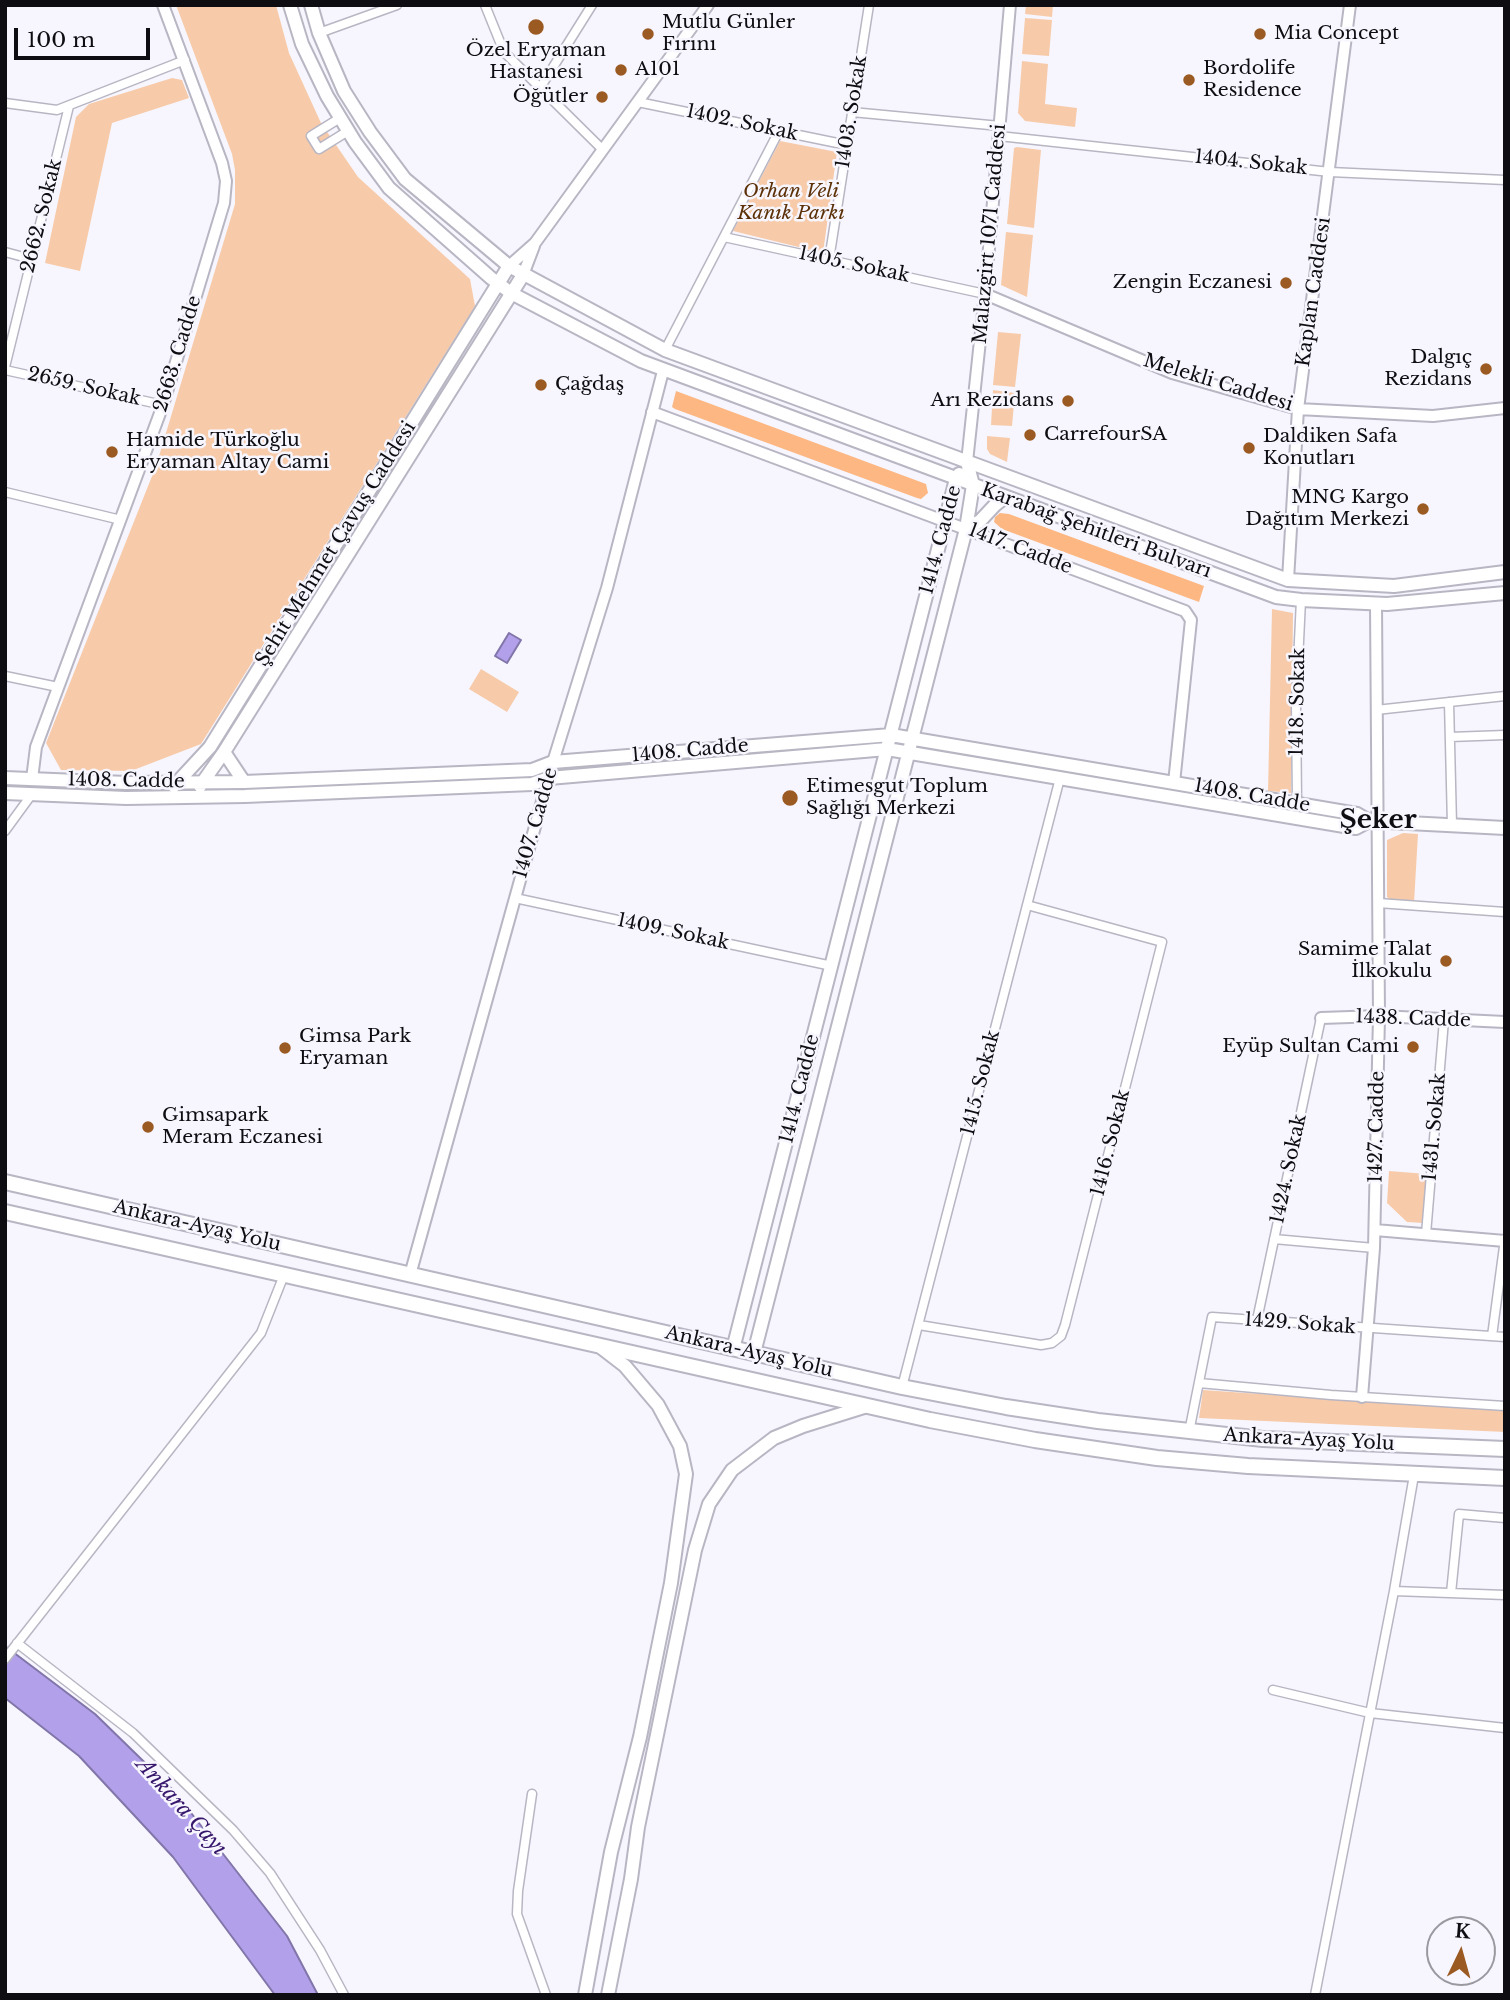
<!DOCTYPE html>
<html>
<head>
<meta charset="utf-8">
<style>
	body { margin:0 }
	#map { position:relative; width:1510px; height:2000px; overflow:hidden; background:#f7f6fe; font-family:"Libre Baskerville",serif }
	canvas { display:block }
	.frame { position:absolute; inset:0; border:7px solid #0e0d12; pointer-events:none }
	.north { position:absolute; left:1426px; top:1916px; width:70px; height:70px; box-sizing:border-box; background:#f7f6fe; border:2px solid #9a99a0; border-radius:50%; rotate:5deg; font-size:19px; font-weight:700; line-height:28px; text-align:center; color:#0e0d12 }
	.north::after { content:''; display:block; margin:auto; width:24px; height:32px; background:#9a5a22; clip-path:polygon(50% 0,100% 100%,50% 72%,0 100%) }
	.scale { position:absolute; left:14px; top:28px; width:136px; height:32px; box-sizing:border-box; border:4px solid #0e0d12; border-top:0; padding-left:9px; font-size:21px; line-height:24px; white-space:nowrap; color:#0e0d12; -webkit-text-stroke:5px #f7f6fe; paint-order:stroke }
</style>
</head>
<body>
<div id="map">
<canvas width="1510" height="2000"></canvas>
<div class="frame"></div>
<div class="north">K</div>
<div class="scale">100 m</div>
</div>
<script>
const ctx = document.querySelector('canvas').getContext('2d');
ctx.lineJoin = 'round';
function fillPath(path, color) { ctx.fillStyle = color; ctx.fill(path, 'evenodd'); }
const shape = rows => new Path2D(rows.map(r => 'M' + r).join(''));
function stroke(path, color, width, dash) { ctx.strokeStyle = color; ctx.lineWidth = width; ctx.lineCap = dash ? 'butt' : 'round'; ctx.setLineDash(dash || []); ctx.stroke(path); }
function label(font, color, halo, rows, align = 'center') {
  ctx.font = font + ' "Libre Baskerville",serif'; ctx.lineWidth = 5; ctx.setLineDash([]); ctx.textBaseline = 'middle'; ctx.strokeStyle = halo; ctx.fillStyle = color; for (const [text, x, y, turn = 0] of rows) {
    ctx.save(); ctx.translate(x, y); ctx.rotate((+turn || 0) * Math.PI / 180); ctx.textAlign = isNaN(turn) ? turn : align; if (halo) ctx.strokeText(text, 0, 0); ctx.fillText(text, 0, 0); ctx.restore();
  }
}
const green = shape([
	[176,5,276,5,289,53,321,123,358,177,470,279,475,306,201,744,131,771,61,770,46,743,156,466,235,204,235,170,232,154],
	[1026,5,1053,5,1052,17,1025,14],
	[1025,18,1052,20,1049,56,1022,54],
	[1022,61,1048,64,1045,104,1077,108,1075,127,1025,121,1018,113],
	[172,78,182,80,189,98,112,123,80,271,45,263,76,117,89,104],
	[780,141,837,152,823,253,733,231],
	[1017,147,1041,150,1034,228,1007,224,1014,148],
	[1006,232,1033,235,1027,297,1001,285],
	[998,332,1021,334,1015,387,993,385],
	[993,390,1015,393,1012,426,991,425],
	[987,436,1010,438,1007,462,990,454,987,449],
	[1272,609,1293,613,1291,793,1268,791],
	[481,669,519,692,507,712,469,689],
	[1403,833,1418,834,1414,903,1391,901,1387,897,1387,840],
	[1389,1171,1427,1174,1423,1223,1407,1222,1387,1203],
	[1203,1390,1505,1411,1505,1432,1199,1418]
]);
const forest = shape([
	[676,391,926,484,928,493,921,499,917,498,675,409,672,407],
	[1000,513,1009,514,1204,586,1199,602,1002,529,994,522,995,517]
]);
const water = shape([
	[509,633,521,640,507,663,495,656,509,633],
	[5,1646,95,1714,174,1791,287,1936,318,1995,275,1995,173,1857,79,1756,5,1698,5,1646]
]);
const minor = shape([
	[485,5,504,52,603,150],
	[319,33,397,5],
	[540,88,592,5],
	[638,102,847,145],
	[5,103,57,110,185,60],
	[852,112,1000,126],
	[340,118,311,136,319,149,348,131],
	[999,136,1330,172,1505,180],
	[724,237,985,294],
	[5,252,31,259],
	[829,260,869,5],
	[665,350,779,131],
	[5,367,69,106],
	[5,370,163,405],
	[5,492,121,520],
	[5,676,58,687],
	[1449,702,1452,825],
	[1376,710,1505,696],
	[1450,737,1505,735],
	[1297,803,1296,703,1301,600],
	[5,831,32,794],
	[515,898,832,966],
	[1378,903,1505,912],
	[1426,1234,1444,1020],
	[1274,1239,1374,1248],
	[1257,1320,1321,1018],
	[919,1325,1041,1345,1052,1343,1061,1336,1065,1325,1162,942,1027,905],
	[1492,1336,1505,1239],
	[1199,1383,1331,1395,1505,1406],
	[902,1387,1060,778],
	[1189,1432,1212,1317,1505,1337],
	[1394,1591,1505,1595],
	[1451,1593,1459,1514,1505,1518],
	[17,1643,133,1733,233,1830,270,1873,320,1950,344,1995],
	[5,1659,261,1333,284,1275],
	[1273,1690,1370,1713,1505,1728],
	[532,1794,518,1891,517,1914,546,1995],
	[1315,1995,1394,1591,1414,1475]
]);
const tertiary = shape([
	[509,266,535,243,708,5],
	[523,275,534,246],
	[985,294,1172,373,1298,409,1433,416,1505,408],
	[652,412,1185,611,1191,620,1174,783],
	[967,462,985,294,1010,5],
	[1288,580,1298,409,1350,5],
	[32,779,36,747,163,405,224,203,226,181,222,163,163,5],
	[1321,1018,1379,1016,1505,1022],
	[1375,1230,1505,1241],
	[410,1275,553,762,607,588,663,371],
	[1362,1397,1374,1248,1379,1016,1376,604]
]);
const secondary = shape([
	[290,5,302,44,327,96,355,142,389,188,491,278,511,293,641,361,1276,597,1301,600,1387,604,1505,593],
	[311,5,319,33,344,91,370,132,405,179,509,266,665,350,1288,580,1394,586,1505,572],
	[966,529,980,521,995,505,1005,497],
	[224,752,244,782],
	[5,778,127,783,244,782,532,770,553,762,891,735,1357,814,1369,821,1505,828],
	[174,786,210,747,509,266],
	[200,786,224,752,523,275],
	[5,793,126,798,245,796,532,784,549,778,887,749,1356,828,1369,821],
	[733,1349,956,479,959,474],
	[754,1353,966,529,973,485,967,462],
	[585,1995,611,1852,640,1737,671,1583,686,1474,680,1446,658,1405,625,1366,599,1346],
	[608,1995,631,1879,638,1827,695,1550,709,1504,732,1470,774,1438,803,1426,867,1406]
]);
const trunk = shape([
	[5,1182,902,1387,1006,1407,1098,1421,1263,1439,1505,1449],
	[5,1212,930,1420,1035,1440,1157,1458,1248,1466,1505,1478]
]);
const markers = [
	[536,27,9,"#9a5a22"],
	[648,34,7,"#9a5a22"],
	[1260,34,7,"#9a5a22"],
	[621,70,7,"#9a5a22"],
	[1189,80,7,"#9a5a22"],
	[602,97,7,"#9a5a22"],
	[1286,283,7,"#9a5a22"],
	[1486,369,7,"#9a5a22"],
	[541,385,7,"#9a5a22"],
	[1068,401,7,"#9a5a22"],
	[1030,435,7,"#9a5a22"],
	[1249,448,7,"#9a5a22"],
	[112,452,7,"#9a5a22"],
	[1423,509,7,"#9a5a22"],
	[790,798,9,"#9a5a22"],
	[1446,961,7,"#9a5a22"],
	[1413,1047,7,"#9a5a22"],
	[285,1048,7,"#9a5a22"],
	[148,1127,7,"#9a5a22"]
];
const poiNames = [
	["Mutlu Günler",662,23],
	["Fırını",662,45],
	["Mia Concept",1274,34],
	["Özel Eryaman",536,51,"center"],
	["Hastanesi",536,73,"center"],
	["Bordolife",1203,69],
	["Residence",1203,91],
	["A101",635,70],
	["Öğütler",588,97,"right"],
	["Zengin Eczanesi",1272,283,"right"],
	["Dalgıç",1472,358,"right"],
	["Rezidans",1472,380,"right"],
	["Çağdaş",555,385],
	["Arı Rezidans",1054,401,"right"],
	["CarrefourSA",1044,435],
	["Daldiken Safa",1263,437],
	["Konutları",1263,459],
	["Hamide Türkoğlu",126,441],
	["Eryaman Altay Cami",126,463],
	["MNG Kargo",1409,498,"right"],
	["Dağıtım Merkezi",1409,520,"right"],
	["Etimesgut Toplum",806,787],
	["Sağlığı Merkezi",806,809],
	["Samime Talat",1432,950,"right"],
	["İlkokulu",1432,972,"right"],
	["Gimsa Park",299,1037],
	["Eryaman",299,1059],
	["Eyüp Sultan Cami",1399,1047,"right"],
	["Gimsapark",162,1116],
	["Meram Eczanesi",162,1138]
];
const streetNames = [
	["1403. Sokak",852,112,-81],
	["1402. Sokak",742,123,12],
	["1404. Sokak",1251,163,6],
	["2662. Sokak",42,216,-76],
	["Malazgirt 1071 Caddesi",990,234,-85],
	["1405. Sokak",854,265,12],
	["Kaplan Caddesi",1314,292,-82],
	["2663. Cadde",178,354,-73],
	["Melekli Caddesi",1218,383,17],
	["2659. Sokak",84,387,13],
	["Karabağ Şehitleri Bulvarı",1096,531,20],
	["1414. Cadde",941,540,-75],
	["Şehit Mehmet Çavuş Caddesi",336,544,-58],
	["1417. Cadde",1020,549,21],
	["1418. Sokak",1298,702,-89],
	["1408. Cadde",690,751,-5],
	["1408. Cadde",126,781,1],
	["1408. Cadde",1252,796,10],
	["1407. Cadde",536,823,-74],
	["1409. Sokak",673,932,12],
	["1438. Cadde",1413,1019,2],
	["1415. Sokak",981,1083,-76],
	["1414. Cadde",800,1089,-76],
	["1427. Cadde",1377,1127,-89],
	["1431. Sokak",1435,1127,-85],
	["1416. Sokak",1111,1143,-76],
	["1424. Sokak",1289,1169,-78],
	["Ankara-Ayaş Yolu",197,1226,13],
	["1429. Sokak",1300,1324,4],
	["Ankara-Ayaş Yolu",749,1352,13],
	["Ankara-Ayaş Yolu",1309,1440,3]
];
const parkNames = [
	["Orhan Veli",791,192],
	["Kanık Parkı",791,214]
];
const waterNames = [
	["Ankara Çayı",181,1807,48]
];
const districtNames = [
	["Şeker",1378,821]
];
fillPath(green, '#f7cbaa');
fillPath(forest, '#fcb783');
fillPath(water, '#b2a1ea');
stroke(water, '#8175a9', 2);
stroke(minor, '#b8b6c3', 11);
stroke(tertiary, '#b8b6c3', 14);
stroke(secondary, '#b8b6c3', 16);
stroke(trunk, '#b8b6c3', 18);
stroke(minor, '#fff', 8);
stroke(tertiary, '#fff', 10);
stroke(secondary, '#fff', 12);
stroke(trunk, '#fff', 14);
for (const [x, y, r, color] of markers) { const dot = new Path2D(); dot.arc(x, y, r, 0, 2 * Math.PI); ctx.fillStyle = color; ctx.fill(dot); stroke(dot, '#f7f6fe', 2.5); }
label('19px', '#0e0d12', '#f7f6fe', poiNames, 'left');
label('19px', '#0e0d12', '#f7f6fe', streetNames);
label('italic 19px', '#5c3107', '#f7f6fe', parkNames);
label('italic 21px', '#37176b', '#f7f6fe', waterNames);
label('bold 26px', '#0e0d12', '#f7f6fe', districtNames);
</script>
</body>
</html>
